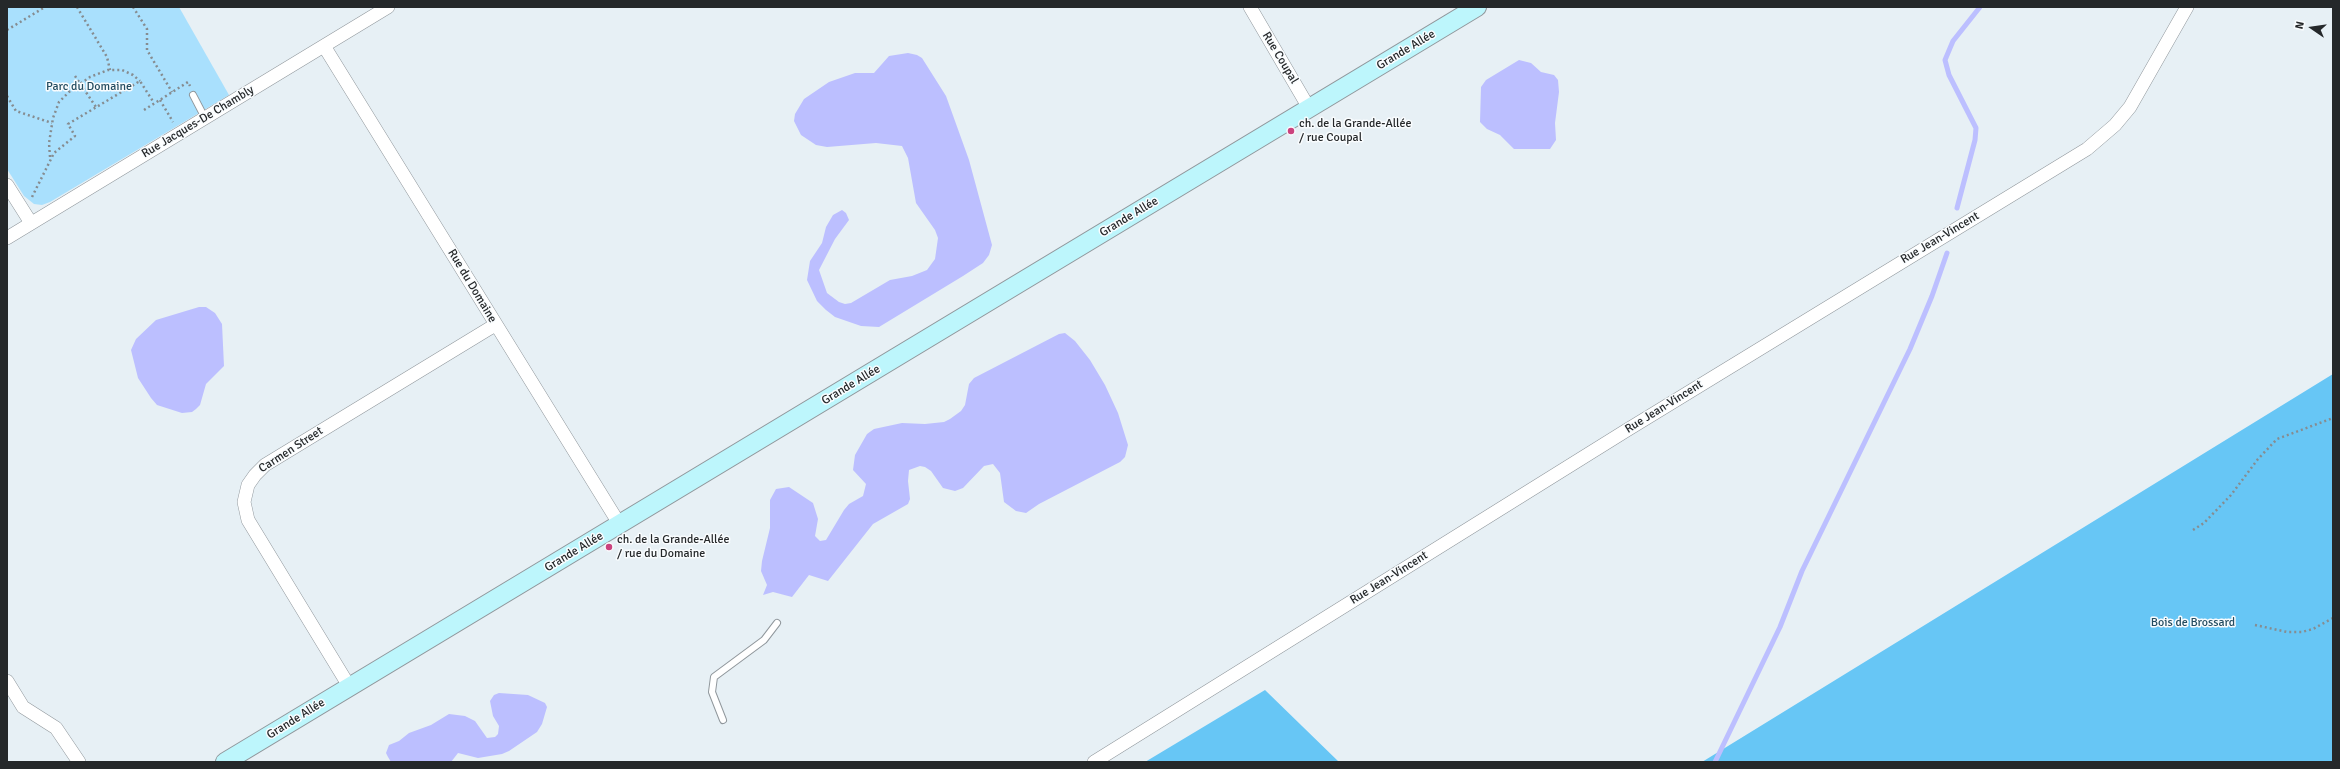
<!DOCTYPE html>
<html>
<head>
<meta charset="utf-8">
<style>
	body { margin:0 }
	#map { position:relative; width:2340px; height:769px; overflow:hidden; background:#e7f0f5; font-family:Signika,sans-serif }
	canvas { display:block }
	.frame { position:absolute; inset:0; border:8px solid #25282a; pointer-events:none }
	.north { position:absolute; left:2292px; top:8px; width:40px; height:40px; -webkit-text-stroke:3px #f9fcfe; paint-order:stroke; rotate:283deg; font-size:11px; font-weight:700; line-height:16px; text-align:center; color:#25282a }
	.north::after { content:''; display:block; margin:auto; width:14px; height:18px; background:#25282a; clip-path:polygon(50% 0,100% 100%,50% 72%,0 100%) }
</style>
</head>
<body>
<div id="map">
<canvas width="2340" height="769"></canvas>
<div class="frame"></div>
<div class="north">N</div>
</div>
<script>
const ctx = document.querySelector('canvas').getContext('2d');
ctx.lineJoin = 'round';
function fillPath(path, color) { ctx.fillStyle = color; ctx.fill(path, 'evenodd'); }
const shape = rows => new Path2D(rows.map(r => 'M' + r).join(''));
function stroke(path, color, width, dash) { ctx.strokeStyle = color; ctx.lineWidth = width; ctx.lineCap = dash ? 'butt' : 'round'; ctx.setLineDash(dash || []); ctx.stroke(path); }
function label(font, color, halo, rows, align = 'center') {
  ctx.font = font + ' Signika,sans-serif'; ctx.lineWidth = 3; ctx.setLineDash([]); ctx.textBaseline = 'middle'; ctx.strokeStyle = halo; ctx.fillStyle = color; for (const [text, x, y, turn = 0] of rows) {
    ctx.save(); ctx.translate(x, y); ctx.rotate((+turn || 0) * Math.PI / 180); ctx.textAlign = isNaN(turn) ? turn : align; if (halo) ctx.strokeText(text, 0, 0); ctx.fillText(text, 0, 0); ctx.restore();
  }
}
const green = shape([
	[7,7,179,7,229,95,50,202,42,205,34,204,24,196,7,169]
]);
const forest = shape([
	[2333,374,2333,762,1702,762],
	[1265,690,1339,762,1145,762]
]);
const water = shape([
	[908,53,917,55,922,58,946,96,969,160,992,245,989,255,983,263,963,276,879,327,861,326,835,317,826,310,817,301,807,280,810,261,822,243,826,227,833,215,842,210,846,213,849,220,835,239,819,270,827,293,839,302,845,304,851,303,890,280,912,276,927,270,935,259,938,238,935,230,916,203,908,158,902,146,876,143,827,147,816,145,801,135,794,121,795,114,804,99,829,82,855,73,874,73,889,56],
	[1519,60,1531,63,1541,72,1554,75,1558,80,1559,92,1555,123,1556,140,1550,149,1514,149,1500,135,1487,129,1480,122,1481,87,1486,80],
	[199,307,206,307,215,313,222,324,224,366,206,384,200,405,196,409,192,412,182,413,157,405,151,398,138,378,131,350,136,339,156,320],
	[1065,333,1075,341,1090,360,1105,385,1118,413,1128,445,1125,457,1120,462,1039,504,1026,513,1016,511,1004,502,1000,473,993,464,984,466,963,488,955,491,943,488,931,471,925,467,920,466,909,470,908,481,910,499,908,504,873,524,828,581,809,575,792,597,773,592,763,595,767,585,761,571,762,561,770,528,770,500,776,489,789,487,813,503,818,519,815,536,820,541,826,540,844,510,849,504,863,496,866,484,853,470,855,455,867,434,874,429,902,423,925,424,944,422,950,419,961,411,965,405,969,384,974,378,1059,334],
	[499,693,528,695,545,703,547,707,542,724,537,732,509,751,502,754,478,758,458,753,451,762,391,762,388,757,386,753,389,745,399,741,409,733,431,725,449,714,465,716,475,721,487,738,495,737,498,734,499,726,493,716,490,701,494,695]
]);
const stream = shape([
	[1957,208,1975,140,1976,128,1949,75,1945,60,1953,41,1980,7],
	[1715,762,1780,627,1802,571,1910,349,1932,296,1947,253]
]);
const path = shape([
	[77,7,107,57,110,70],
	[133,7,147,29,147,50,172,92],
	[7,30,45,7],
	[75,76,96,107],
	[7,96,16,111,52,123],
	[160,100,173,122],
	[144,110,188,82,190,86],
	[50,157,49,143,53,118,59,102,70,91,90,77,108,70,122,70,133,75,140,81],
	[32,197,54,153,75,136,68,124,140,81,154,103],
	[2193,530,2204,523,2231,495,2258,459,2277,439,2333,418],
	[2255,625,2287,632,2302,632,2313,629,2333,618]
]);
const lane = shape([
	[193,95,205,118],
	[723,720,712,692,714,677,764,640,777,623]
]);
const street = shape([
	[1250,7,1309,108],
	[324,46,620,525],
	[7,185,31,223],
	[7,238,388,7],
	[7,681,23,707,56,728,79,762],
	[349,686,248,520,244,502,248,485,255,475,265,465,495,325],
	[1094,762,1627,430,2087,149,2115,125,2130,107,2187,7]
]);
const secondary = shape([
	[225,762,1477,7]
]);
const markers = [
	[1291,131,4,"#cb427e"],
	[609,547,4,"#cb427e"]
];
const streetNames = [
	["Grande Allée",1406,50,-31],
	["Rue Coupal",1280,58,59],
	["Rue Jacques-De Chambly",198,122,-31],
	["Grande Allée",1129,217,-31],
	["Rue Jean-Vincent",1940,238,-31],
	["Rue du Domaine",472,286,59],
	["Grande Allée",851,385,-31],
	["Rue Jean-Vincent",1664,407,-32],
	["Carmen Street",291,450,-33],
	["Grande Allée",574,552,-31],
	["Rue Jean-Vincent",1389,578,-32],
	["Grande Allée",296,719,-32]
];
const parkNames = [
	["Parc du Domaine",89,87],
	["Bois de Brossard",2193,623]
];
const poiNames = [
	["ch. de la Grande-Allée",1299,124],
	["/ rue Coupal",1299,138],
	["ch. de la Grande-Allée",617,540],
	["/ rue du Domaine",617,554]
];
fillPath(green, '#a9e0fd');
fillPath(forest, '#67c6f5');
fillPath(water, '#bcbfff');
stroke(stream, '#bcbfff', 5);
stroke(lane, '#90979c', 8);
stroke(street, '#90979c', 14);
stroke(secondary, '#90979c', 20);
stroke(path, '#868c90', 2.5, [2, 3]);
stroke(lane, '#fff', 6);
stroke(street, '#fff', 13);
stroke(secondary, '#bdf6fc', 18);
for (const [x, y, r, color] of markers) { const dot = new Path2D(); dot.arc(x, y, r, 0, 2 * Math.PI); ctx.fillStyle = color; ctx.fill(dot); stroke(dot, '#f9fcfe', 1.5); }
label('12px', '#25282a', '#f9fcfe', streetNames);
label('12px', '#244d61', '#f9fcfe', parkNames);
label('12px', '#25282a', '#f9fcfe', poiNames, 'left');
</script>
</body>
</html>
